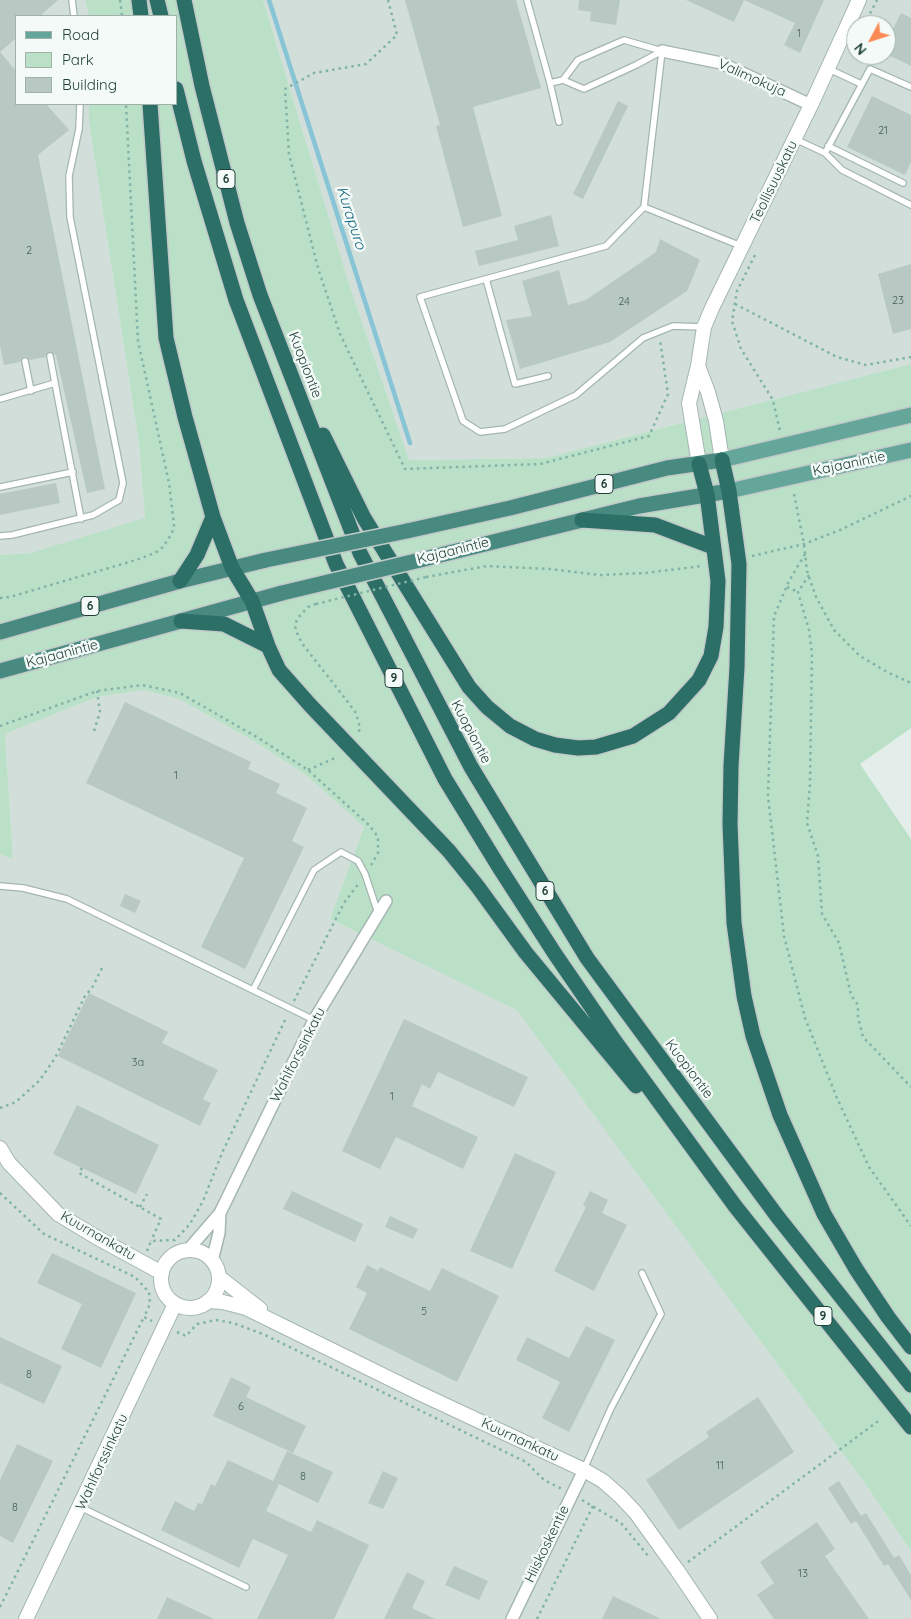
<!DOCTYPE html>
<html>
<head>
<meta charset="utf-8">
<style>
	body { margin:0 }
	#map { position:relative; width:911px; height:1619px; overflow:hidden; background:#e3eeea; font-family:Quicksand,sans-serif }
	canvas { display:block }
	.legend { position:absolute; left:15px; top:15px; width:162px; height:90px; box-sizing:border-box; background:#f4faf7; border:1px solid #a0b0ab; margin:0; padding:6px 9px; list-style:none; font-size:15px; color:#21403a }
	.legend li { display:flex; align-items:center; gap:10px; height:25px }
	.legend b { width:25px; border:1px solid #a0b0ab }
	.north { position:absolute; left:846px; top:15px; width:50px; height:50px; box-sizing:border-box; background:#f4faf7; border:1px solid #a0b0ab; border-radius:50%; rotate:230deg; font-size:14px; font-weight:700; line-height:20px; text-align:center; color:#21403a }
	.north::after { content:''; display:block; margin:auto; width:18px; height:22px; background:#fb8953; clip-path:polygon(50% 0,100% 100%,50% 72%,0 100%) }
</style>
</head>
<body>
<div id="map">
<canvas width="911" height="1619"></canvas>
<ul class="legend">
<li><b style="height:6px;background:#64a69a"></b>Road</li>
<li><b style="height:14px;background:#bae0c7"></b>Park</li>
<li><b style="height:14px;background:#b8c9c3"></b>Building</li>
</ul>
<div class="north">N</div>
</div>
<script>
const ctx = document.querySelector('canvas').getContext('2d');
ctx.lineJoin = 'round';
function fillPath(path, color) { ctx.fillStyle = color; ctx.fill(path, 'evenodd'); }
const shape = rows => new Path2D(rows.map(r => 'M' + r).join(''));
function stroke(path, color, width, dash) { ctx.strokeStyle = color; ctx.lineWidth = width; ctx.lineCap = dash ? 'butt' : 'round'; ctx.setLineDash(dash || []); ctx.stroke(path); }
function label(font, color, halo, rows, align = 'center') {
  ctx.font = font + ' Quicksand,sans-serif'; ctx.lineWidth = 5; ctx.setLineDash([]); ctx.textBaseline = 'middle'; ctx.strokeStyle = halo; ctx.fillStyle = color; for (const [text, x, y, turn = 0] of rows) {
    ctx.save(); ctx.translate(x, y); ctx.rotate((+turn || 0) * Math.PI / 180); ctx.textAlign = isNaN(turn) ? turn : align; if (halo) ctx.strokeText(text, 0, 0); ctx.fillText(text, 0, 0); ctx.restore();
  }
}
const built = shape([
	[0,0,85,0,89,16,16,16,16,104,89,104,89,122,139,443,145,518,122,528,31,553,0,555],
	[263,0,911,0,911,364,546,458,409,460,349,284],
	[856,25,886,25,886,55,856,55],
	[144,690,179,699,257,743,306,775,364,827,330,919,517,1009,864,1482,911,1551,911,1619,0,1619,0,854,13,858,5,734,97,697]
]);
const green = shape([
	[85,0,263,0,349,284,409,460,546,458,911,364,911,728,860,764,911,839,911,1551,864,1482,517,1010,330,919,364,827,306,775,257,743,179,699,144,690,97,697,5,734,13,859,0,854,0,555,31,553,145,518,139,443,89,122,89,104,176,104,176,16,89,16]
]);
const stream = shape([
	[269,0,410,443]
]);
const building = shape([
	[0,0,58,0,40,16,16,16,16,38,0,52,16,71,16,104,46,104,69,130,38,155,105,489,87,493,56,355,49,352,45,357,30,360,25,356,22,358,20,362,4,365,0,346],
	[405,0,516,0,541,88,473,107,502,216,463,227,436,126,440,125],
	[579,0,620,0,616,25,590,21,591,12,578,10],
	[686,0,824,0,800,53,784,45,795,23,744,0,734,22],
	[901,13,911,18,911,66,886,54,886,43],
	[872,96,911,115,911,162,905,175,847,147],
	[618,101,628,106,583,199,573,194],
	[551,215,559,246,479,266,475,251,518,240,514,226],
	[660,239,700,260,687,291,610,342,520,369,506,320,532,316,522,281,559,270,568,305,586,300,656,252],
	[911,264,911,329,893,334,878,274],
	[56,483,60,503,0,515,0,494],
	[125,702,251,762,248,769,280,784,276,793,307,808,292,841,304,847,245,969,201,947,244,858,86,783],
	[125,894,141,901,135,913,120,906],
	[89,993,168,1032,162,1043,218,1070,203,1099,211,1103,200,1126,58,1056],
	[404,1019,528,1077,514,1107,438,1072,430,1089,422,1084,412,1106,478,1137,463,1169,396,1137,380,1169,342,1151],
	[77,1105,159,1145,136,1194,53,1154],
	[515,1153,556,1172,512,1269,470,1251],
	[292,1191,363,1224,355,1242,283,1209],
	[590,1191,608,1200,602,1213,627,1225,594,1291,554,1271,586,1207,583,1205],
	[390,1216,418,1229,413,1239,385,1227],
	[52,1253,136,1293,101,1368,61,1349,82,1304,37,1283],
	[367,1265,378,1271,380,1267,430,1291,442,1268,499,1296,457,1382,349,1329,367,1293,356,1287],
	[586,1326,615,1340,569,1432,542,1418,560,1382,516,1360,527,1337,569,1358],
	[0,1337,62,1366,44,1404,0,1383],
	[231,1377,251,1387,246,1397,306,1426,293,1453,213,1416],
	[758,1397,794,1452,679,1530,646,1480,709,1437,706,1432],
	[17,1444,53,1461,13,1543,0,1536,0,1480],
	[287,1451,333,1472,318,1503,279,1484,266,1511,311,1532,317,1520,369,1545,334,1619,257,1619,288,1555,253,1539,239,1568,161,1530,175,1501,194,1511,198,1503,202,1504,211,1484,215,1486,228,1460,273,1481],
	[383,1471,398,1478,383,1509,368,1503],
	[839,1481,861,1516,866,1513,894,1558,899,1555,911,1575,911,1600,888,1564,884,1566,856,1521,851,1524,828,1488],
	[817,1522,835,1549,825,1556,869,1619,774,1619,757,1595,774,1583,760,1562],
	[454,1566,488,1581,479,1600,445,1585],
	[407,1572,425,1581,412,1608,435,1619,384,1619],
	[613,1596,661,1619,602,1619],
	[167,1597,214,1619,157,1619]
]);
const path = shape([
	[120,0,122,16],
	[388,0,397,35,366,64,314,73,285,89,289,154,318,268,340,334,405,469,540,464,649,436,668,394,660,340],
	[864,25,877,0],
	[755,255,737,291,732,321,741,349,773,400,780,431],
	[735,304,837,357,866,365,911,357],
	[794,494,804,544,807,571,816,597,834,630,860,656,887,672,911,683],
	[805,554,789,581,774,616,768,796,784,936,805,1018,837,1098,869,1167,911,1226],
	[752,556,804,544,840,530,911,496],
	[809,575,798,592,809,630,812,653,810,784,807,823,818,856,822,914,839,943,851,995,858,1005,858,1017,863,1037,911,1087],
	[426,577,487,566,550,569,600,575,645,573,702,566],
	[787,587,798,592],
	[0,598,10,597,136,560,155,553,163,547,172,533,174,525,169,483,138,341,126,104],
	[316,604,308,607,297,619,295,626,298,636,304,646,344,697,356,713,360,728,358,734],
	[0,726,97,691,142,685,180,693,260,739,308,770,369,825,378,837,378,853,370,867],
	[94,731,100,712,97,691],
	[308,770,335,758],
	[294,1001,344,903,359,883],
	[0,1108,16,1102,40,1080,55,1058,85,996,92,988,102,968],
	[82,1168,79,1173,161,1219,151,1241],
	[0,1193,44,1234,135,1277,149,1292,150,1304,144,1317,152,1321],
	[140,1207,147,1194],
	[147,1251,151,1241,175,1240,190,1224,203,1201,222,1153,286,1018],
	[177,1332,186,1336,197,1324,216,1320,233,1323,263,1334,526,1462,544,1480,562,1489],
	[582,1500,621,1523,649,1557],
	[688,1562,881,1419],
	[0,1607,144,1317],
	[537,1619,593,1506]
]);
const service = shape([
	[72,0,74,16],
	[527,0,550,83,559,122],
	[829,69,861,84],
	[563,80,584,89,636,65,662,51],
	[550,83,563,80,578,60,624,40,662,51],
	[795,139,825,153,842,170,911,205],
	[828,146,903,183],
	[825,153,870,69,911,87],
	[644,207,662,51],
	[486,279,515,384,548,376],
	[704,327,673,326,643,338,576,395,505,429,480,432,463,421,420,297,606,246,644,207,741,246],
	[50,356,55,383],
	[25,361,31,391],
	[0,399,55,383,81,519],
	[0,487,73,472],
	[0,536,12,535,93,515,119,500,123,483,70,217,69,176,79,129,80,104],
	[0,886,23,888,67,899,314,1020],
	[253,990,314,870,341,852,358,861,365,874,378,913],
	[584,1469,611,1408,661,1314,642,1273],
	[80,1507,246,1587]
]);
const minor = shape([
	[662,51,721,63,811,105],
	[188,1250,220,1213,314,1020,386,901],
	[212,1261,219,1233,220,1213],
	[512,1619,584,1470]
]);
const tertiary = shape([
	[698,366,708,392,716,421,722,460],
	[699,464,689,403,698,366,704,327,712,308,811,105,859,0],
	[0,1148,9,1163,58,1214,96,1237,162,1273],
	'161 1279a29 29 0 1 1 58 0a29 29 0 1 1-58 0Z',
	[219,1277,260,1309],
	[208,1301,223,1302,246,1308,417,1392,584,1470,603,1481,620,1496,636,1513,677,1570,710,1619],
	[26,1619,175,1304]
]);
const primary = shape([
	[722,460,911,415],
	[729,491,911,450]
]);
const trunk = shape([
	[407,531,510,508,667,468,722,460],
	[416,561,639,506,729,491],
	[0,632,180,581,266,560],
	[0,671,282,593]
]);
const motorway = shape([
	[139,0,141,16],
	[157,0,161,16],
	[184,0,202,86,237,223,260,295,360,553,471,767,587,958,777,1216,911,1385],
	[176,89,194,161,236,300,336,564,445,779,499,867,555,954,614,1040,735,1206,911,1427],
	[150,104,166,338,185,417,213,517,232,568,252,601,268,646,279,670,310,705,449,851,478,887,526,953,636,1086],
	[323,435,364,518,469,687,487,707,510,726,535,739,555,745,578,748,596,747,633,736,669,713,699,680,711,656,716,627,718,581,707,494,699,464],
	[722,460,729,491,739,564,737,667,731,766,730,824,734,923,744,996,753,1036,780,1115,824,1214,856,1269,888,1317,911,1347],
	[582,520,655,525,713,547],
	[180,581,197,555,213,517],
	[181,621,224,624,268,646]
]);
const pathBridge = shape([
	[316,604,426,577]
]);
const trunkBridge = shape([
	[266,560,407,531],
	[282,593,416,561]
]);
const numberNames = [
	["1",799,34],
	["21",883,131],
	["2",29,251],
	["23",898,301],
	["24",624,302],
	["1",176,776],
	["3a",138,1063],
	["1",392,1097],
	["5",424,1312],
	["8",29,1375],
	["6",241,1407],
	["11",720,1466],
	["8",303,1477],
	["8",15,1508],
	["13",803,1574]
];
const shields = [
	[226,179,18],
	[604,484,18],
	[90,606,18],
	[394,678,18],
	[545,891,18],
	[823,1316,18]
];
const shieldNames = [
	["6",226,179],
	["6",604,484],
	["6",90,606],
	["9",394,678],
	["6",545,891],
	["9",823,1316]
];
const streetNames = [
	["Valimokuja",752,78,24],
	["Teollisuuskatu",774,182,-64],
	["Kuopiontie",305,365,69],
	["Kajaanintie",849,464,-12],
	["Kajaanintie",453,551,-14],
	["Kajaanintie",62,654,-15],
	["Kuopiontie",471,732,62],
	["Wahlforssinkatu",298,1055,-63],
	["Kuopiontie",689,1069,53],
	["Kuurnankatu",98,1236,30],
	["Kuurnankatu",520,1440,25],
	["Wahlforssinkatu",102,1462,-65],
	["Hiiskoskentie",547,1544,-64]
];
const waterNames = [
	["Kurapuro",351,218,72]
];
fillPath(built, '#d1ded9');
fillPath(green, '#bae0c7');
stroke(stream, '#87c4d6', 4.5);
fillPath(building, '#b8c9c3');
stroke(service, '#a5b6b2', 8);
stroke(minor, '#a5b6b2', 14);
stroke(tertiary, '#a5b6b2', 16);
stroke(primary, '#c1cac8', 18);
stroke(trunk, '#c1cac8', 18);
stroke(motorway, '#c1cac8', 18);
stroke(path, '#81b3a7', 2.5, [2.5, 4]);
stroke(service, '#fff', 5.5);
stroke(minor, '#fff', 11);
stroke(tertiary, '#fff', 14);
stroke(primary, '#64a69a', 15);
stroke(trunk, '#488a80', 15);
stroke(motorway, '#2b6f66', 15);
stroke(trunkBridge, '#c1cac8', 18, []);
stroke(pathBridge, '#81b3a7', 2.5, [2.5, 4]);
stroke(trunkBridge, '#488a80', 15);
label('11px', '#47625c', null, numberNames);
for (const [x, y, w] of shields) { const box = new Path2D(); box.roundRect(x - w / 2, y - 9.5, w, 19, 4); ctx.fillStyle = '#f4faf7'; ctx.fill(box); stroke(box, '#21403a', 1); }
label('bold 12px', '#21403a', null, shieldNames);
label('14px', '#21403a', '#f4faf7', streetNames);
label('italic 15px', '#166781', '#f4faf7', waterNames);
</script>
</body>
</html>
